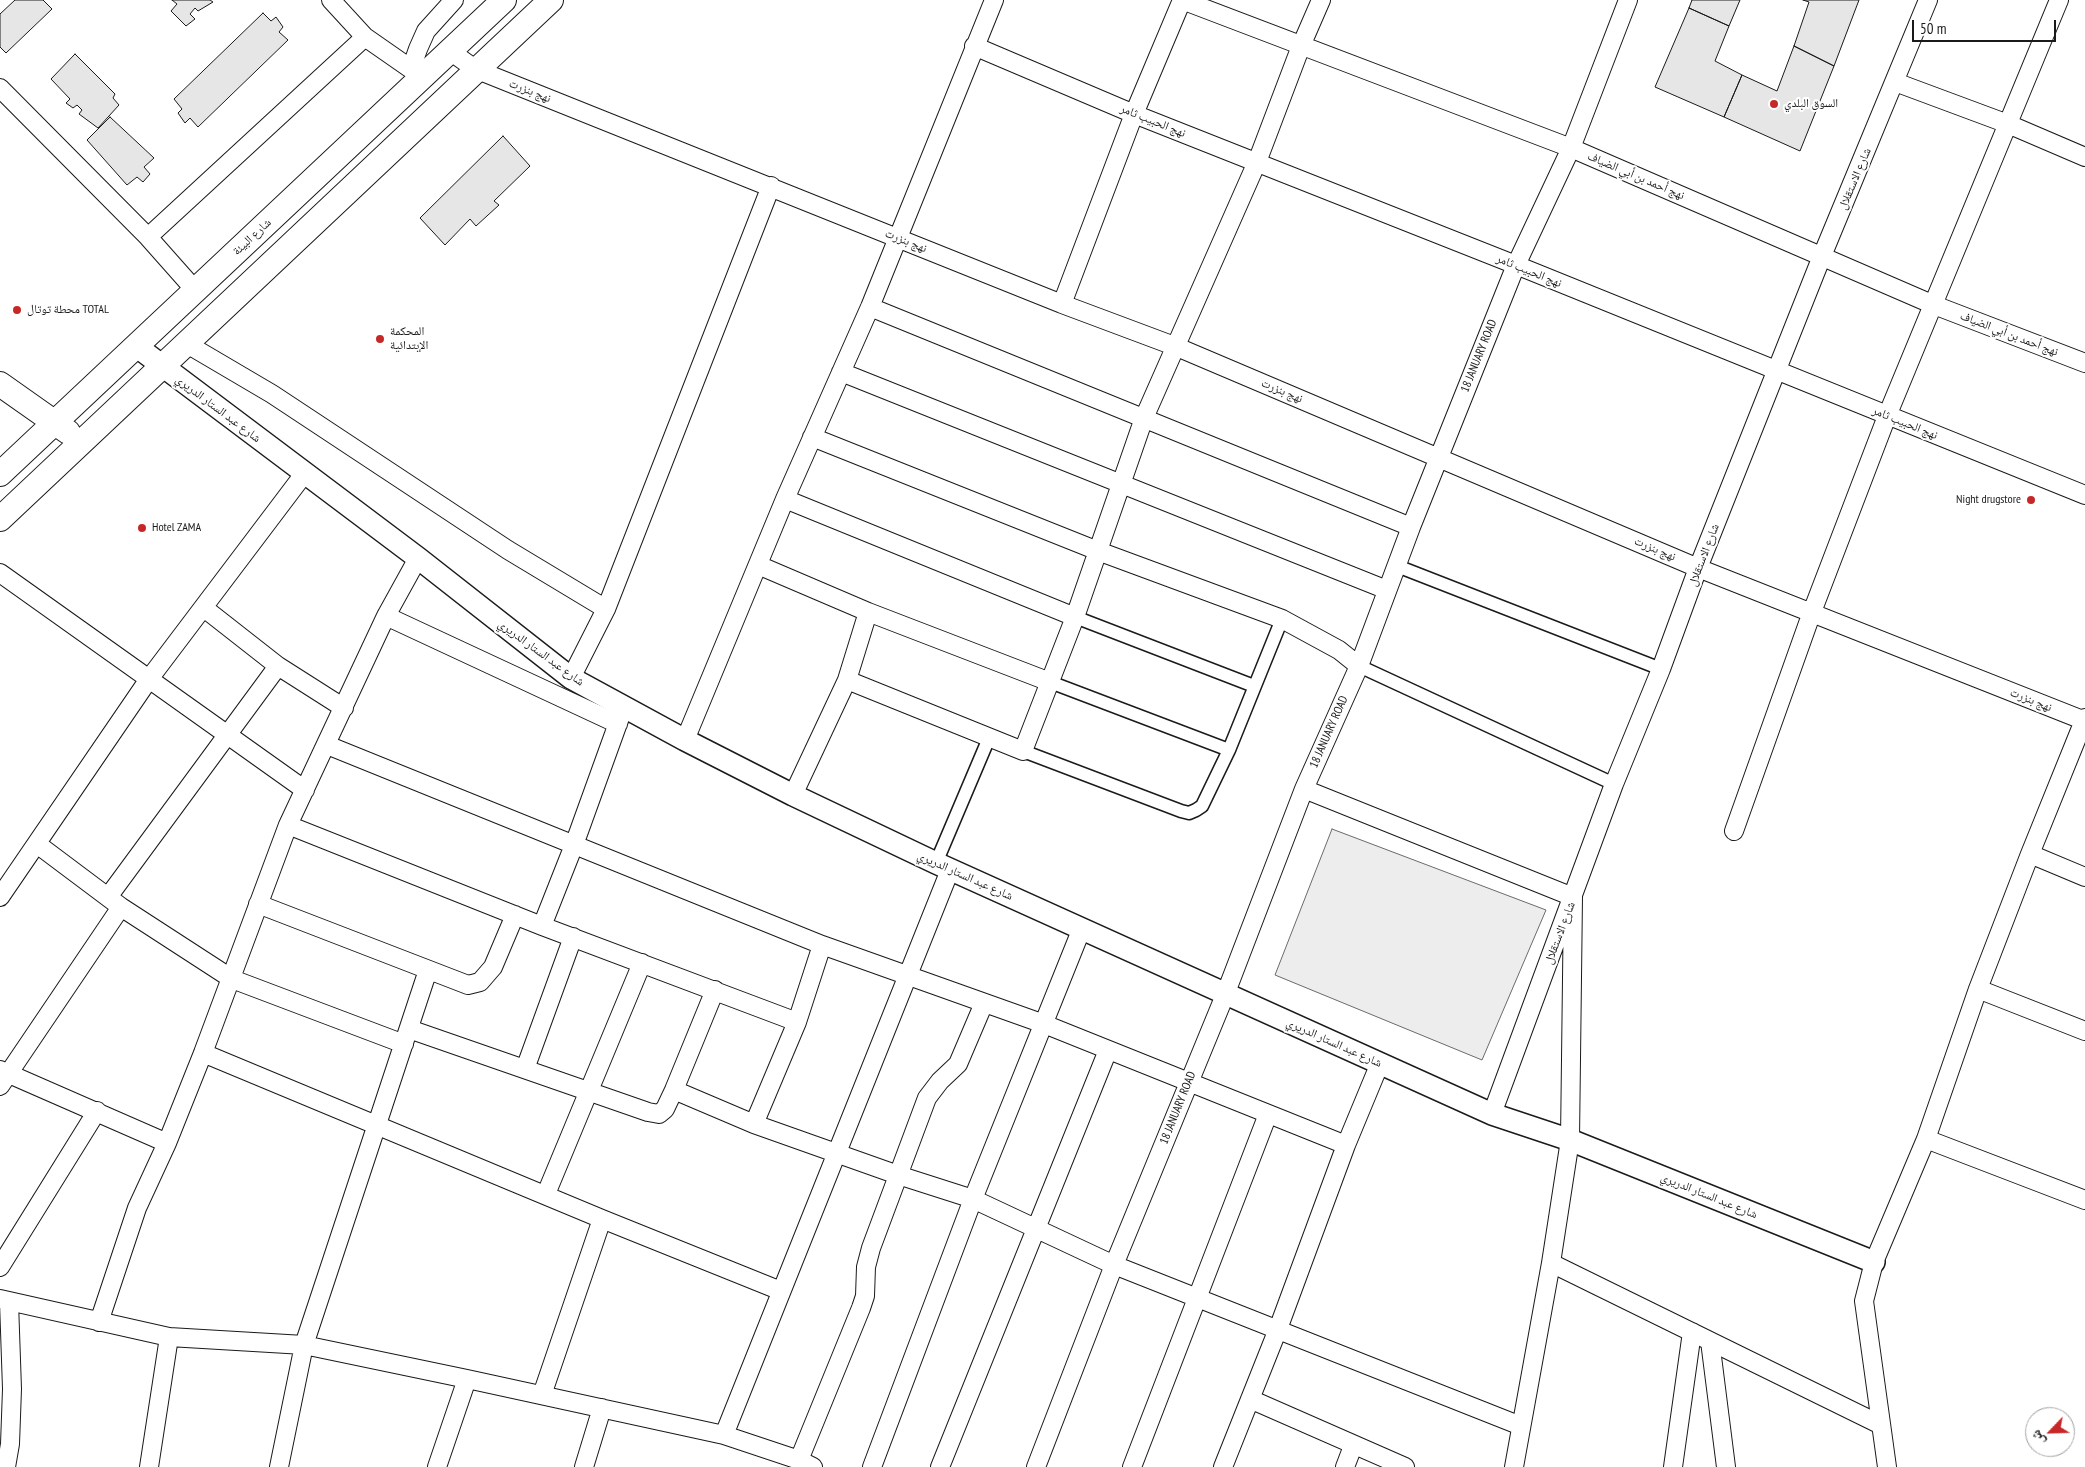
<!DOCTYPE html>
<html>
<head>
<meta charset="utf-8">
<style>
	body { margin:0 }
	#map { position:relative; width:2085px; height:1467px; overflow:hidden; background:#fff; font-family:"PT Sans Narrow","Noto Naskh Arabic",sans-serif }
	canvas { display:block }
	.north { position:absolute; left:2025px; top:1407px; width:50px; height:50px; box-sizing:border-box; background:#fff; border:1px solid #a3a3a3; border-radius:50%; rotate:246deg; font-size:14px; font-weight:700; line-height:20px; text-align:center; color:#1a1a1a }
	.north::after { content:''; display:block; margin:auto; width:18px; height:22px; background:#c62828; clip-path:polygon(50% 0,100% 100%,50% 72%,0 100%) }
	.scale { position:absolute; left:1912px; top:20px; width:144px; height:22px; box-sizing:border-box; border:2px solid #1a1a1a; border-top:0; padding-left:6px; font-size:15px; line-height:18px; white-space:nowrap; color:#1a1a1a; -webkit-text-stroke:4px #fff; paint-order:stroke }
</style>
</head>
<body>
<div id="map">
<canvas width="2085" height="1467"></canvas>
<div class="north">ش</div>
<div class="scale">50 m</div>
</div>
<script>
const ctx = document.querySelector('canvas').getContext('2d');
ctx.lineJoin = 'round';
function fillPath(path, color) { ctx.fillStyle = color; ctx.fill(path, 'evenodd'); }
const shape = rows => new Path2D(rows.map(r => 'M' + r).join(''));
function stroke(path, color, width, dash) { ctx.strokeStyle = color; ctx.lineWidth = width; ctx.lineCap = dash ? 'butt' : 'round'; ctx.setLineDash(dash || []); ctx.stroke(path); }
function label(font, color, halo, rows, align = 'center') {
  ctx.font = font + ' "PT Sans Narrow","Noto Naskh Arabic",sans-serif'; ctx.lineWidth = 4; ctx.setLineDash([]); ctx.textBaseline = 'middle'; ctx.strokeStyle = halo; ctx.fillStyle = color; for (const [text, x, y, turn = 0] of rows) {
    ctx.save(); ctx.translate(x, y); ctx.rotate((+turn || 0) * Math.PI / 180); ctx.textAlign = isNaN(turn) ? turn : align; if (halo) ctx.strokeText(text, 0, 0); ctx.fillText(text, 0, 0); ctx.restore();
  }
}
const built = shape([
	[1332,829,1546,910,1482,1060,1275,975,1332,829]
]);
const building = shape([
	[15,0,43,0,52,9,6,53,0,47,0,14,15,0],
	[172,0,210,0,213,2,198,11,195,8,190,14,195,19,186,26,171,11,177,4,172,0],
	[1692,0,1740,0,1729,26,1689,8,1692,0],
	[1803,0,1859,0,1834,66,1794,46,1809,2,1803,0],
	[1689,8,1729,26,1715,61,1742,75,1724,117,1655,87,1689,8],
	[263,13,271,21,276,17,283,27,279,32,288,40,198,127,190,118,185,123,178,113,182,109,174,99,263,13],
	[1794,46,1834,66,1800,151,1724,117,1742,75,1777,91,1794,46],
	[75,54,115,94,113,98,119,105,98,128,79,114,82,110,77,105,73,108,66,103,70,99,51,79,75,54],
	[110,117,154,158,144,167,150,174,143,182,137,177,127,185,87,140,110,117],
	[503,136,530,166,494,201,499,205,476,226,470,219,445,245,420,218,503,136]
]);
const pedestrian = shape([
	[1397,566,1661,669],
	[1075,617,1254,686],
	[1359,666,1614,784],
	[1050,682,1229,750],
	[1023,751,1181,811,1189,813,1196,810,1202,806,1229,750,1282,619],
	[936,863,989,738]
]);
const minor = shape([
	[331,0,365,37,421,76],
	[1182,0,1571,148,1934,305,2085,363],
	[974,46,1134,114,1516,265,2085,495],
	[450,51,475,69,1062,304,1177,347,1698,568,2085,721],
	[411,69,418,49,426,31,454,0],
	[1895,82,2008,124,2085,157],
	[0,88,148,237,195,290],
	[148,237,365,37],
	[1062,304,1134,114,1182,0],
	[870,307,1411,527],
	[187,344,272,394,508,550,606,609],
	[841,372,1387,590],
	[812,437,1098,551,1282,619,1339,650,1359,666],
	[785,499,1075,617],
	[758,565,868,612,1050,682],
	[0,573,305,790],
	[204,608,278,666,344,708],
	[386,616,618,724],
	[571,678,606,609,771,186],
	[847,680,1023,751,1075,617,1144,418,1257,162,1301,46,1321,0],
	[685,740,785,499,870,307,994,0],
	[327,745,822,945,1044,1024,1346,1145],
	[1304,789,1573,897,1570,1140,1551,1263,1514,1467],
	[793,795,847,680,868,612],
	[288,825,542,926,797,1022],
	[1734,831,1812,612,1887,416,2059,0],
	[37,844,121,907,232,979,404,1044],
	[2030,854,2085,877],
	[0,897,149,679,304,474],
	[108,897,278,666],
	[258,904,468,985,480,982,493,967,515,915],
	[542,926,574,845,622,712],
	[1978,989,2085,1031],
	[409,1029,648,1112,659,1114,665,1109,674,1090,715,990],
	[203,1053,602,1219,781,1291],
	[525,1069,573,937],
	[0,1070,167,1143],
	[0,1086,121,907],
	[674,1090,754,1124,898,1175,973,1199,1114,1265,1521,1426],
	[1492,1114,1614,784,1661,669,1698,568,1822,256,1928,0],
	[754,1124,797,1022,822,945],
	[1926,1139,1978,989,2030,854,2085,718],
	[546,1194,642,963],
	[1551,1263,1881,1425],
	[0,1267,97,1111],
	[0,1299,169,1337,304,1345,467,1379,724,1435,799,1460,813,1467],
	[99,1322,137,1208,167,1143,203,1053,288,825,386,616,418,558],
	[1710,1341,1726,1467],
	[542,1395,602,1219],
	[1250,1399,1405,1467],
	[724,1435,950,870],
	[799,1460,861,1308,865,1296,866,1267,871,1248,927,1098,940,1081,958,1064,984,1003],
	[6,1467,10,1444,12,1389,9,1302],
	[149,1467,169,1337],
	[279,1467,304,1345,428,970],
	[437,1467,467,1379],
	[584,1467,602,1408],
	[872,1467,973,1199,1082,928],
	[940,1467,1108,1050],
	[1036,1467,1114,1265,1225,995,1304,789,1359,666,1411,527,1516,265,1571,148,1628,0],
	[1132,1467,1268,1114],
	[1223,1467,1278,1329,1346,1145,1380,1063],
	[1345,1467,1353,1446],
	[1673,1467,1692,1332],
	[1887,1467,1864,1301,1874,1262,1926,1139,2085,1200]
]);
const tertiary = shape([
	[136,346,418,558,571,678,685,740,793,795,936,863,1492,1114,1570,1140,1874,1262]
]);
const secondary = shape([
	[0,384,68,432],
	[0,474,504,0],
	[0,519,551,0]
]);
const markers = [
	[1774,104,5,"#c62828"],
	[17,310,5,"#c62828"],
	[380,339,5,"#c62828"],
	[2031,500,5,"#c62828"],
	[142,528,5,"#c62828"]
];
const streetNames = [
	["نهج بنزرت",530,91,22],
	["نهج الحبيب ثامر",1153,121,22],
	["نهج أحمد بن أبي الضياف",1636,176,23],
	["شارع الاستقلال",1855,179,-67],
	["شارع البيئة",252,237,-43],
	["نهج بنزرت",906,241,22],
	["نهج الحبيب ثامر",1529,271,22],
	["نهج أحمد بن أبي الضياف",2009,334,21],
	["18 JANUARY ROAD",1479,356,-68],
	["نهج بنزرت",1282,391,23],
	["شارع عبد الستار الدريري",218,409,37],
	["نهج الحبيب ثامر",1905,423,22],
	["نهج بنزرت",1655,549,23],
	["شارع الاستقلال",1704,555,-69],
	["شارع عبد الستار الدريري",541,653,36],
	["نهج بنزرت",2031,700,22],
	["18 JANUARY ROAD",1329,732,-66],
	["شارع عبد الستار الدريري",965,876,24],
	["شارع الاستقلال",1560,933,-69],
	["شارع عبد الستار الدريري",1334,1043,24],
	["18 JANUARY ROAD",1178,1108,-68],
	["شارع عبد الستار الدريري",1709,1196,22]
];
const poiNames = [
	["السوق البلدي",1784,104],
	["محطة توتال TOTAL",27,310],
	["المحكمة",390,332],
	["الإبتدائية",390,346],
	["Night drugstore",2021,500,"right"],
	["Hotel ZAMA",152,528]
];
fillPath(built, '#ededed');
stroke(built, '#6a6a6a', 1);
fillPath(building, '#e6e6e6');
stroke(building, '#1a1a1a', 1);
stroke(pedestrian, '#1a1a1a', 15);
stroke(minor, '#1a1a1a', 20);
stroke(tertiary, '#1a1a1a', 24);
stroke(secondary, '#1a1a1a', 26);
stroke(pedestrian, '#fff', 12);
stroke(minor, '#fff', 18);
stroke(tertiary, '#fff', 21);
stroke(secondary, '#fff', 24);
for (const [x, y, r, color] of markers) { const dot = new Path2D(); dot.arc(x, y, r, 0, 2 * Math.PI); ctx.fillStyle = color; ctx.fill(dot); stroke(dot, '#fff', 2); }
label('12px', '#1a1a1a', '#fff', streetNames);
label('12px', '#1a1a1a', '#fff', poiNames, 'left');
</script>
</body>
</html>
